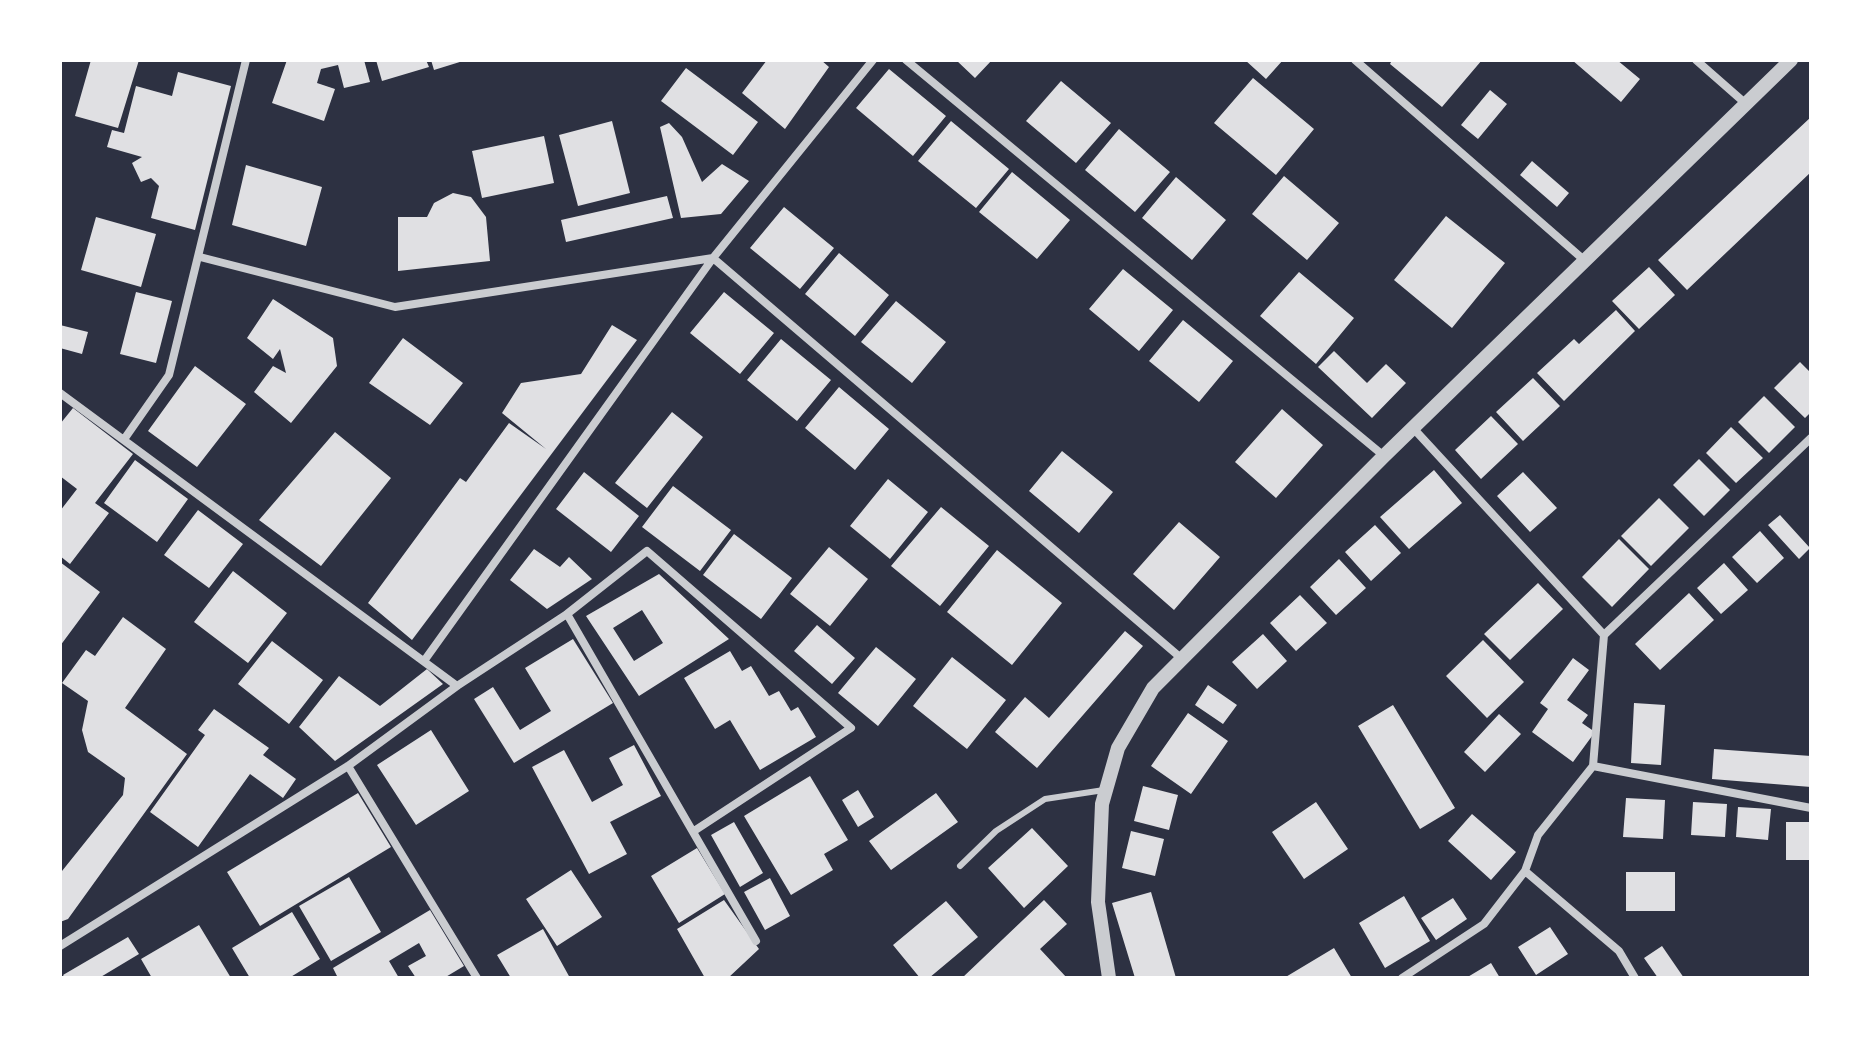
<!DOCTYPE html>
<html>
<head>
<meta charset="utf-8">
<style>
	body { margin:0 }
	#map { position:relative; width:1871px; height:1038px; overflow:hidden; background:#2d3142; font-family:"Fira Sans",sans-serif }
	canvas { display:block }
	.frame { position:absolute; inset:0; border:62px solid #fff; pointer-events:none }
</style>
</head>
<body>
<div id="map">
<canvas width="1871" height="1038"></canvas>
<div class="frame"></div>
</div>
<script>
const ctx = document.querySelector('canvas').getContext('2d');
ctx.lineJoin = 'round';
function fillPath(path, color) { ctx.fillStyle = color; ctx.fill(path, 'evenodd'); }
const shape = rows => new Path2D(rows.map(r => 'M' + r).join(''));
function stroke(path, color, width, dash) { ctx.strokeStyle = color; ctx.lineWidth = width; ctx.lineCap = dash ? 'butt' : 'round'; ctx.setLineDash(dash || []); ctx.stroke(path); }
const building = shape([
	[91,60,139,60,118,128,75,116],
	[287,60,364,60,370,82,344,88,338,65,321,69,317,83,335,89,324,121,272,103],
	[376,60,426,60,429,67,382,81],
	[431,60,463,60,463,61,434,70],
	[767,60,821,60,829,67,785,129,742,93],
	[956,60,992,60,975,78],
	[1245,60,1283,60,1266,79],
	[1392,60,1482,60,1442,107,1390,64],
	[1572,60,1617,60,1640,79,1621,102],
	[686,68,758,122,733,155,661,101],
	[889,69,946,116,913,156,856,108],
	[178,72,231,86,195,230,151,218,159,186,151,178,141,182,132,163,142,157,107,147,112,130,124,133,136,86,172,96],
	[1253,78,1314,129,1276,175,1214,123],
	[1061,81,1111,123,1076,163,1026,121],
	[1490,90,1507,104,1478,139,1461,125],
	[1811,117,1811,172,1687,290,1658,260],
	[612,121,630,193,578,206,559,135],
	[951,121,1009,169,976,208,918,161],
	[669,123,682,137,702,182,722,164,749,181,721,214,681,218,660,127],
	[1119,129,1170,172,1135,212,1085,170],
	[544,136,554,183,482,198,472,151],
	[1532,161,1569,193,1557,207,1520,175],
	[246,165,322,187,306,246,232,225],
	[1012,172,1070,220,1037,259,979,212],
	[1284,176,1339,223,1307,260,1252,214],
	[1176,177,1226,220,1192,260,1142,218],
	[453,193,471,197,486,217,490,261,398,271,398,217,427,217,434,203],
	[667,196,673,218,566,242,561,220],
	[784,207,834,248,800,289,750,248],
	[1446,216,1505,263,1452,328,1394,280],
	[96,217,156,234,141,287,81,270],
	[839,253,889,295,855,336,805,294],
	[1649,267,1675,295,1639,329,1612,301],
	[1123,269,1173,310,1139,351,1089,309],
	[1299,272,1354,318,1316,364,1260,316],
	[136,292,172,301,156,363,120,354],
	[724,292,774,333,740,374,690,333],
	[273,299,333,338,337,366,291,423,254,392,273,366,286,373,280,349,273,359,247,338],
	[896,301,946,342,912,383,861,342],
	[1616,310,1635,331,1564,401,1537,373,1574,339,1579,344],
	[1183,320,1233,361,1199,402,1149,361],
	[60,325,88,332,82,354,60,348],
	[612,325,637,340,412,640,368,603,460,478,466,482,509,423,546,449,502,413,521,383,581,374],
	[403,338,463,383,430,425,369,383],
	[781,339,831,380,797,421,747,380],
	[1334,351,1367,383,1386,364,1406,383,1372,418,1318,367],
	[1800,362,1811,373,1811,412,1805,418,1774,388],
	[195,366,246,404,197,467,148,431],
	[1533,378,1560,406,1523,441,1496,412],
	[839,387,889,429,855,470,805,428],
	[1764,396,1795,427,1769,453,1738,422],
	[73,408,133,454,95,503,109,513,70,564,60,556,60,511,77,489,60,476,60,424],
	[1282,409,1323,445,1276,498,1235,462],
	[672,412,703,437,647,508,615,483],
	[1491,416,1518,444,1481,479,1455,450],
	[1731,427,1763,458,1736,483,1706,453],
	[335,432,391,478,321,566,259,520],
	[1062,451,1113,492,1079,533,1029,491],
	[1699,459,1730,490,1704,516,1673,485],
	[135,460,188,499,157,542,104,503],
	[1434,470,1462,503,1409,549,1380,517],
	[584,472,639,516,611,552,556,509],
	[1523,472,1557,508,1530,532,1497,496],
	[888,479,928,512,890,559,850,526],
	[673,486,731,530,700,571,642,527],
	[1659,498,1689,528,1651,566,1621,536],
	[941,507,989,546,940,606,891,566],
	[198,510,243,544,209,588,164,555],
	[1780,515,1810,548,1799,559,1768,525],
	[1179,522,1220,557,1174,610,1133,574],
	[1375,525,1401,553,1371,581,1345,552],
	[1760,531,1784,558,1757,583,1732,557],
	[734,534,792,578,761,619,703,575],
	[1619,539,1649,569,1612,607,1582,577],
	[829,547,868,579,830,626,790,594],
	[534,549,560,567,569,557,592,579,547,609,510,580],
	[997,550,1062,603,1012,665,947,612],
	[1339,559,1366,588,1336,615,1310,587],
	[60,562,100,592,60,646,61,605],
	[1724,563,1748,590,1721,614,1697,588],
	[233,571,287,613,248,663,194,622],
	[659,574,729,639,639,696,586,616],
	[642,610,663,643,634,661,613,628],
	[1538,583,1563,609,1510,660,1484,634],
	[1689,593,1714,620,1660,670,1635,644],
	[1300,595,1327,623,1296,651,1270,623],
	[123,617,166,649,125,708,187,754,68,919,60,922,60,867,62,871,123,795,125,778,88,752,82,730,88,701,62,683,86,650,95,656],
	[817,625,855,658,832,684,794,651],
	[1125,631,1143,646,1037,768,995,732,1025,697,1049,718],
	[1263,634,1287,661,1257,689,1232,662],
	[573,639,613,703,514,763,474,699,493,687,520,730,551,711,525,668],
	[1483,640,1524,682,1487,718,1446,676],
	[272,641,323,680,289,724,238,684],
	[876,647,916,679,878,726,838,693],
	[730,651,742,671,751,666,769,696,779,691,791,711,798,707,816,737,760,770,730,720,715,729,684,678],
	[952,657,1006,700,967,749,913,706],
	[1573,658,1589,670,1567,700,1588,715,1582,723,1595,732,1573,762,1532,732,1548,709,1540,703],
	[427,669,443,684,335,761,299,727,339,676,380,706],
	[1208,685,1237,705,1223,724,1195,705],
	[1634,703,1665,705,1661,765,1631,763],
	[1393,705,1455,808,1420,829,1358,726],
	[214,709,269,748,263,755,296,779,283,798,250,774,198,847,150,812,205,735,198,730],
	[1188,713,1228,741,1191,794,1151,766],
	[1499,714,1521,734,1485,772,1464,752],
	[431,730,469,791,416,825,377,765],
	[634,745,661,796,610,822,627,854,589,874,532,767,564,750,592,802,623,785,609,758],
	[1714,749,1811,756,1811,787,1712,779],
	[810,776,848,840,824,854,833,870,791,895,744,816],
	[1143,786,1178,795,1169,830,1134,821],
	[858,790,874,817,858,827,842,800],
	[358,793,391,847,260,926,227,872],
	[936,793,958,822,891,870,869,841],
	[1626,798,1665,800,1663,839,1623,837],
	[1316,802,1348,849,1304,879,1272,832],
	[1693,802,1727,804,1725,837,1691,835],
	[1738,807,1771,809,1768,840,1736,837],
	[1472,814,1516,852,1491,880,1448,841],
	[734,822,763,873,740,887,711,835],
	[1786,822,1809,822,1809,860,1786,860],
	[1032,828,1068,866,1024,908,988,868],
	[1131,831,1164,839,1155,876,1122,868],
	[697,848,725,894,679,923,651,876],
	[571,870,602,917,557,946,526,899],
	[1626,872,1675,872,1675,911,1626,911],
	[349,877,381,932,331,961,299,906],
	[770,878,790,916,765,930,744,892],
	[1151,892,1176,978,1135,978,1112,903],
	[1404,896,1430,941,1385,968,1359,923],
	[1453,898,1467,919,1436,940,1421,918],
	[724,900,759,949,728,978,705,978,677,929],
	[1044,900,1067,924,1040,949,1067,978,962,978],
	[946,901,978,937,929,978,920,978,893,945],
	[430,910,464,966,444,978,416,978,408,966,426,956,419,943,389,961,399,978,338,978,333,968],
	[292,912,320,959,289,978,250,978,232,948],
	[199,925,231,978,152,978,141,959],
	[1550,927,1568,954,1536,975,1518,947],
	[543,929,570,978,511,978,497,955],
	[128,937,139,954,99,978,65,978,63,975],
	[1662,946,1684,978,1658,978,1644,958],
	[1334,948,1352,978,1284,978],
	[1491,963,1500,978,1466,978]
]);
const service = shape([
	[960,866,996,831,1045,799,1104,790]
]);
const minor = shape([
	[906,60,1384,456],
	[1355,60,1584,260],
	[1696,60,1745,103],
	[200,257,395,307,713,258,873,60],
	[60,393,457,686,348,766,60,946],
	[125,438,169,375,246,60],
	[567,614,756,941],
	[1604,635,1811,438],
	[424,661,713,258,1181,658],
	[457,686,567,614,647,551,851,728,694,831],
	[348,766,477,978],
	[1593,766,1811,808],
	[1525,871,1619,951,1635,978],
	[1402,978,1484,924,1525,871,1538,835,1593,766,1604,635,1413,428]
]);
const tertiary = shape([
	[1109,978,1098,902,1102,804,1118,748,1153,688,1384,456,1791,60]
]);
fillPath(building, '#e0e0e3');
stroke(service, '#caccd0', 6);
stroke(minor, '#caccd0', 8);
stroke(tertiary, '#caccd0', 14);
</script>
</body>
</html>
